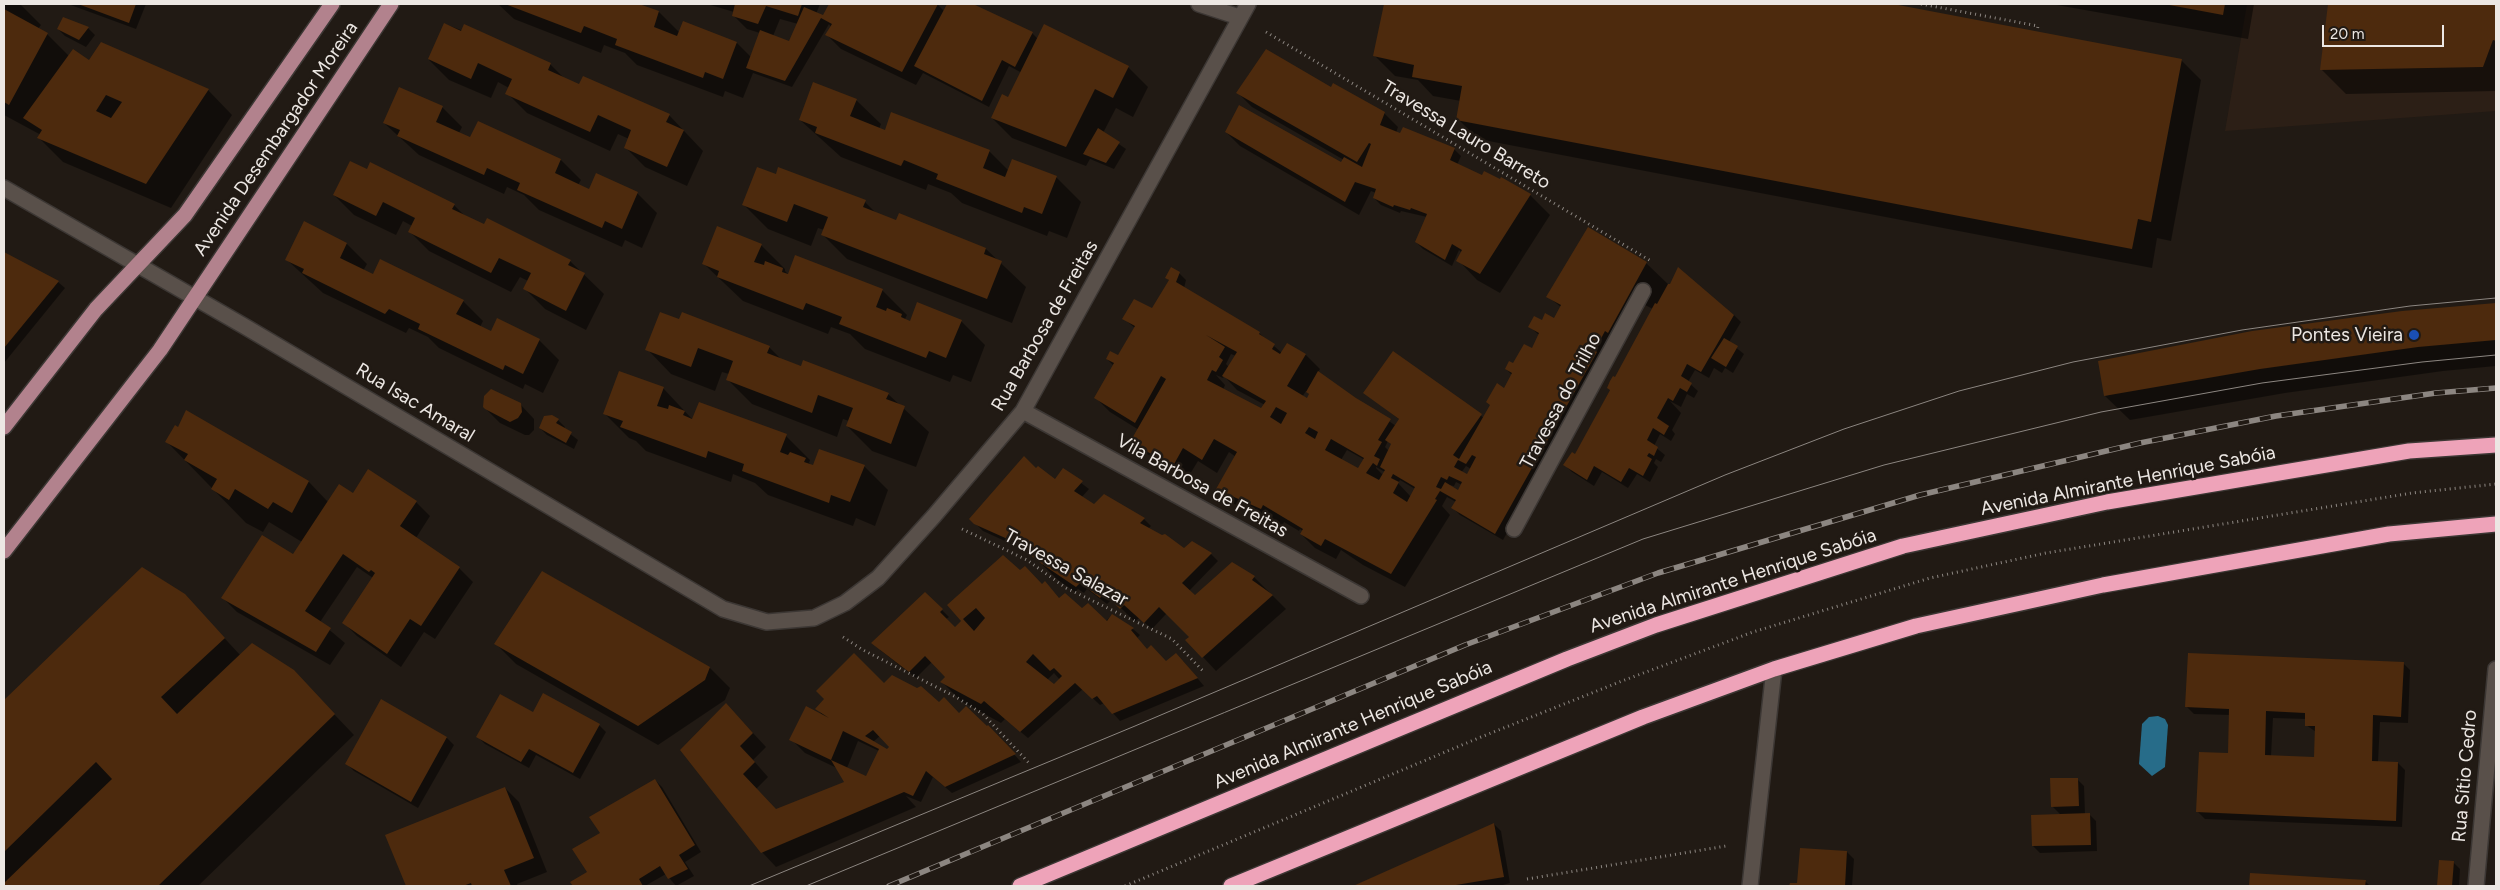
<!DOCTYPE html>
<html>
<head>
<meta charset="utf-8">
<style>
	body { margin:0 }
	#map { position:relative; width:2500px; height:890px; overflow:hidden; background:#211a14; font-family:Figtree,sans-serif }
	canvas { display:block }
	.frame { position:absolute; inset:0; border:5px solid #ece7e3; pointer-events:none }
	.scale { position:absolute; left:2322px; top:25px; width:122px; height:22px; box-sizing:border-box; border:2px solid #ece7e3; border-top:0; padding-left:6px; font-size:15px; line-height:18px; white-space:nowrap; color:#ece7e3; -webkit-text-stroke:4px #211a14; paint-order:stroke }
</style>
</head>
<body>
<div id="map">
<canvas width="2500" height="890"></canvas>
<div class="frame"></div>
<div class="scale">20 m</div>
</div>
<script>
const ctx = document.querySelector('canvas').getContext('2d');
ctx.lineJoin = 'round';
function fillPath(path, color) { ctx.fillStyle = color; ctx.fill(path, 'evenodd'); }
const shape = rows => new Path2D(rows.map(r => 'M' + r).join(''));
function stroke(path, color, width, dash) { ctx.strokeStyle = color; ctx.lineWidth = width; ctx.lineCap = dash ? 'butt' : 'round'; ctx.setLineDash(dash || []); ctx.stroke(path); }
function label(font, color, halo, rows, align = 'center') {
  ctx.font = font + ' Figtree,sans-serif'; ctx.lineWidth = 5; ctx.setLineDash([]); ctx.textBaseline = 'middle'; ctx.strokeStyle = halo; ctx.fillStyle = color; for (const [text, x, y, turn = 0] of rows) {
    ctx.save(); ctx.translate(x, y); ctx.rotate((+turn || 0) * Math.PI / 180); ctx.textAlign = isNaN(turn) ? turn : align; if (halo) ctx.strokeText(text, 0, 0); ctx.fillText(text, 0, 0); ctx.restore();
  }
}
const built = shape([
	[2247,4,2496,4,2496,111,2225,131]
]);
const water = shape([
	[2158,716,2165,719,2168,725,2165,767,2152,776,2139,764,2142,724,2149,717]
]);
const shadow = shape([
	[4,4,20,4,41,25,38,29,47,34,69,56,90,62,102,43,208,90,232,115,171,208,63,162,39,138,41,135,4,115],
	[68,4,146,4,136,29],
	[498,4,636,4,659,12,680,33,683,23,737,43,751,57,760,33,747,29,733,15,734,12,707,4,820,4,816,14,823,17,830,4,842,6,843,4,937,4,944,11,948,4,970,4,1032,33,1038,39,1128,67,1148,87,1133,117,1116,108,1103,133,1126,149,1114,169,1090,159,1086,166,1012,138,992,118,1009,99,1022,73,1009,66,989,107,923,73,916,85,841,49,827,35,831,27,829,24,792,87,753,73,743,98,725,91,723,97,637,65,625,53,604,45,601,53,514,19],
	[780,19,798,24,790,43,773,36],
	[1385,4,1887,4,2181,60,2201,80,2171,241,2157,238,2152,268,1478,139,1458,119,1461,101,1433,96,1418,80,1395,76,1375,56],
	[2051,4,2254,4,2248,39],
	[2330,4,2496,4,2496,91,2346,94,2322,70],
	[445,24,550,64,565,79,580,85,669,115,703,151,687,186,645,167,625,147,629,139,618,134,610,151,527,113,507,93,509,88,498,82,491,98,449,80,429,60],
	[88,28,95,35,86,47,65,36,58,29],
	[1249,74,1331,89,1384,113,1398,127,1396,133,1454,149,1461,156,1457,165,1481,176,1500,181,1502,179,1530,195,1550,215,1500,293,1477,280,1458,260,1462,253,1459,250,1452,266,1423,249,1416,242,1427,217,1401,211,1400,213,1381,205,1374,198,1376,193,1371,191,1359,215,1240,146,1226,132,1342,163,1344,160,1252,107,1238,93],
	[856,100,881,124,879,129,989,151,1009,171,1056,177,1081,202,1067,238,1049,231,1047,236,962,203,951,193,928,184,926,190,841,157,800,120],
	[442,107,462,127,459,133,471,138,478,123,561,160,581,180,578,185,589,190,637,193,657,213,642,248,625,240,622,247,539,210,524,195,507,187,504,194,419,155,384,123],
	[334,195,454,205,466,217,570,261,604,294,586,330,545,309,525,289,528,281,520,277,511,292,429,251,409,231,412,226,403,221,396,235,354,215],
	[865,202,878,215,897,222,900,215,986,249,1026,287,1012,323,847,259,823,235,824,230,818,228,811,246,768,229,744,205],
	[305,223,347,244,367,264,363,271,373,276,463,301,483,321,480,327,492,333,539,340,559,360,543,393,525,384,523,389,439,348,428,337,409,328,406,333,323,293,287,260],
	[761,245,785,269,785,271,789,275,882,290,907,315,905,319,907,321,961,321,985,345,971,382,953,375,950,382,865,349,850,334,831,327,828,334,743,301,704,264],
	[4,253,58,282,65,288,4,363],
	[1646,263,1669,285,1734,315,1741,322,1729,342,1744,354,1733,373,1725,368,1722,373,1714,368,1709,378,1695,370,1688,382,1698,391,1694,398,1687,394,1681,407,1670,401,1681,413,1672,430,1675,434,1671,441,1660,434,1654,446,1665,455,1661,462,1656,459,1654,463,1658,467,1650,482,1637,474,1628,488,1602,472,1594,486,1572,472,1565,465,1575,456,1653,309,1645,305,1635,323,1627,318,1567,426,1562,424,1572,435,1555,447,1503,540,1460,515,1453,508,1456,502,1447,497,1442,506,1450,515,1405,587,1363,565,1341,550,1336,559,1315,548,1301,534,1303,531,1300,529,1299,531,1284,522,1281,528,1258,516,1251,509,1249,513,1231,502,1217,488,1236,457,1229,452,1217,473,1198,461,1187,479,1139,449,1132,442,1139,430,1110,412,1096,398,1114,366,1107,359,1119,357,1135,328,1124,319,1153,310,1170,281,1167,278,1179,273,1186,280,1184,288,1259,333,1282,353,1287,344,1306,355,1320,369,1318,372,1396,426,1400,420,1365,393,1393,353,1484,418,1509,392,1512,375,1506,369,1532,350,1539,335,1530,327,1555,319,1561,307,1547,296],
	[1231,354,1236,356,1229,367,1226,364],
	[1216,375,1223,378,1224,376,1237,390,1265,405,1262,410,1223,390,1225,385],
	[1306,391,1310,395,1307,400,1302,397],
	[1388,441,1392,445,1389,451,1385,447],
	[1347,450,1365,460,1359,469,1341,460],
	[1466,466,1471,469,1466,476,1461,473],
	[1376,467,1385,472,1383,475,1376,468],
	[1400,480,1415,489,1411,497,1398,483],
	[1456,482,1462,485,1458,491,1448,485,1454,486],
	[2496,304,2496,366,2443,371,2285,393,2130,420,2105,396,2403,312],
	[679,321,769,347,782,360,888,394,929,432,916,467,872,451,847,426,849,421,843,419,837,437,752,404,727,379,729,374,722,372,715,391,671,374,647,349],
	[663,388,693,420,786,436,810,460,809,463,812,466,864,466,888,490,875,526,856,518,853,526,768,495,755,483,733,474,731,482,646,451,636,441,629,438,604,413],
	[491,391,520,404,534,419,534,430,529,435,525,435,500,423,486,409],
	[187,412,309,482,328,502,353,495,416,502,430,516,416,538,459,568,473,582,435,639,424,632,401,667,357,636,343,622,373,578,357,567,320,622,345,643,330,665,237,612,223,598,293,556,302,542,269,522,263,532,246,523,167,442,178,428],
	[558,420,565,427,564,429,578,440,574,449,547,435,540,428],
	[1036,470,1055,481,1064,470,1089,489,1081,498,1094,506,1144,519,1151,526,1148,529,1185,550,1192,543,1211,554,1218,561,1189,591,1195,596,1232,564,1254,577,1286,609,1216,671,1203,657,1191,637,1167,613,1152,629,1139,618,1135,622,1112,599,1107,604,1087,589,1084,593,1078,589,1075,592,1058,580,1029,552,983,531,971,519],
	[142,569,204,616,241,656,313,692,354,735,198,886,4,886,4,702],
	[543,572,710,668,730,688,725,700,658,745,516,664,496,644],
	[1020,572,1060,599,1106,621,1112,615,1133,629,1140,635,1137,638,1147,650,1166,662,1183,661,1204,686,1120,721,1104,703,1100,705,1083,689,1028,738,1005,719,1001,723,961,701,942,682,946,676,932,662,916,678,880,650,942,610,949,617,946,619,955,629,963,621,949,605],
	[1054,673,1060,680,1054,685,1047,680],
	[2403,663,2410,670,2408,723,2380,722,2378,762,2398,763,2405,770,2402,827,2205,819,2198,812,2229,755,2230,715,2194,714,2187,707],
	[2273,718,2306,719,2306,725,2316,732,2315,758,2271,756],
	[884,685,939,704,987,728,995,733,1021,762,952,793,933,777,921,802,906,796,916,807,776,867,762,852,682,750,740,719,766,747,753,760,768,777,756,789,776,810,846,783,839,769,805,753,791,739,823,716,817,709],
	[880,736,891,747,892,753,873,742],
	[858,741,879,751,867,777,847,768],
	[382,701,447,738,454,745,418,808,354,771,347,764],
	[534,713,599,725,606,732,580,779,536,755,529,768,485,744,478,737],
	[2077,779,2084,786,2085,814,2089,814,2096,821,2097,851,2040,853,2033,846,2061,815,2052,806],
	[655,780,662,787,701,852,685,862,694,876,676,886,666,874,645,886,574,886,572,882,589,873,602,834],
	[505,788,519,802,547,872,517,884,518,886,408,886,387,836],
	[1494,824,1501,831,1510,883,1503,885,1505,886,1354,886],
	[1847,852,1854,859,1852,886,1791,886,1791,884,1798,884],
	[2440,861,2453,862,2460,869,2459,886,2438,886],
	[2251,874,2365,881,2370,886,2250,886]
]);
const building = shape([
	[78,4,136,4,129,23],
	[505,4,639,4,659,11,654,27,677,36,683,21,737,42,723,79,705,72,703,78,615,45,617,39,584,26,581,33],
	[735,4,802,4,798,16,766,6,758,24,732,16],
	[829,4,938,4,902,72,825,35,832,24,821,18,785,81,746,68,760,30,789,41,804,7,823,15],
	[947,4,973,4,1033,32,1015,67,1002,60,982,101,914,66],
	[1384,4,1893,4,2182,59,2151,222,2138,219,2132,249,1456,120,1462,86,1412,77,1414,65,1373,56],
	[2164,4,2225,4,2223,15],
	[2328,4,2496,4,2496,41,2493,40,2483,67,2320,70],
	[4,9,48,33,9,105,4,102],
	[63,17,89,27,79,40,57,29],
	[444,23,461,31,464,24,551,63,548,70,579,84,583,76,670,114,666,122,684,130,667,167,624,148,631,130,598,115,590,132,505,94,512,79,478,63,471,79,428,59],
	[1044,24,1129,66,1113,98,1095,89,1066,147,991,118,1002,94,1008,97],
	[101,42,209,89,146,184,37,138,42,130,23,118,73,49,89,60],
	[106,95,122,102,111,118,96,111],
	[1266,49,1331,87,1333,83,1385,112,1380,125,1400,133,1403,127,1455,148,1450,160,1482,175,1484,171,1500,179,1501,177,1531,194,1480,274,1456,261,1462,250,1452,244,1445,260,1415,242,1427,214,1411,208,1410,210,1394,205,1393,207,1373,198,1376,189,1355,182,1345,202,1225,132,1239,105,1341,162,1344,157,1362,167,1371,144,1369,143,1357,162,1236,93],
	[813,82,857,99,850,116,885,130,891,112,990,150,983,168,1005,177,1012,159,1057,176,1042,214,1024,207,1022,213,936,179,938,174,904,160,901,166,815,133,817,127,799,120],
	[399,87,443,106,436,122,470,137,478,121,561,159,555,173,589,189,596,173,638,192,622,229,605,221,602,228,517,190,520,183,487,168,484,175,397,136,400,130,383,123],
	[1098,128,1120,142,1106,163,1083,154],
	[350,161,367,169,370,162,455,204,452,209,484,224,487,218,571,260,568,265,585,273,566,311,523,289,531,273,499,258,491,273,408,232,415,218,383,202,376,216,333,195],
	[757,167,776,174,778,167,866,200,863,207,896,220,899,213,986,248,984,254,1002,261,987,299,821,235,828,217,794,204,787,222,742,205],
	[304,221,347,243,340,258,373,274,380,259,464,300,456,314,491,331,497,318,540,339,523,374,505,365,503,370,418,329,420,324,389,309,385,314,302,273,304,269,285,260],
	[717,226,762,244,754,262,764,265,765,261,783,268,782,272,788,274,795,255,883,289,876,307,886,311,887,308,902,314,901,317,910,321,917,302,962,320,946,358,929,351,926,358,839,324,842,317,806,303,803,310,717,277,719,271,702,264],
	[1588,227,1647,262,1608,333,1605,331,1595,350,1597,352,1495,534,1451,508,1456,500,1440,491,1435,499,1437,500,1391,574,1325,539,1321,546,1300,534,1303,529,1263,505,1261,509,1216,489,1237,452,1214,439,1202,460,1183,448,1173,466,1130,442,1166,379,1161,376,1135,423,1094,398,1114,363,1106,359,1110,351,1118,355,1135,326,1122,319,1134,299,1152,308,1169,280,1165,278,1171,267,1180,272,1176,282,1260,332,1259,334,1275,344,1272,349,1280,354,1287,343,1306,354,1287,386,1307,398,1309,394,1306,392,1318,371,1356,398,1391,419,1378,440,1382,442,1374,456,1380,459,1377,466,1373,463,1366,473,1379,480,1385,470,1380,467,1391,444,1385,440,1399,419,1363,393,1393,351,1482,414,1453,455,1459,459,1490,405,1486,402,1497,383,1504,388,1512,373,1505,369,1509,361,1513,363,1524,344,1532,348,1539,333,1528,327,1534,316,1542,320,1545,313,1554,318,1561,305,1546,297],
	[1206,335,1237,352,1222,376,1266,401,1261,408,1207,380,1212,370,1216,372,1223,360,1219,357,1225,347],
	[1276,407,1287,413,1281,424,1270,417],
	[1309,427,1318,432,1315,439,1305,433],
	[1331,439,1364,458,1358,468,1325,450],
	[1472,455,1476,457,1467,474,1454,467,1458,460,1466,464],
	[1393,474,1415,487,1407,502,1393,493,1399,482,1391,478],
	[1449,476,1462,482,1458,490,1445,482,1441,489,1436,487,1441,477,1447,480],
	[4,252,59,281,4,348],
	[1678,267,1734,315,1701,372,1687,364,1681,376,1692,383,1687,392,1680,388,1673,401,1668,398,1657,418,1669,426,1664,435,1653,428,1647,440,1658,447,1654,456,1649,453,1647,456,1652,459,1643,476,1629,468,1621,482,1594,466,1587,480,1563,465,1572,452,1575,454,1610,390,1607,388,1610,381,1613,376,1615,377,1655,303,1657,304,1668,284,1670,284],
	[2496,303,2496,340,2418,347,2260,369,2104,396,2098,361,2252,331,2402,311],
	[660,312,679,319,682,312,770,346,767,353,801,366,803,360,889,393,886,399,905,406,891,444,846,426,853,408,818,395,812,413,726,380,733,361,698,348,691,367,645,350],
	[1724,338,1738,346,1726,367,1711,358],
	[619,371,664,387,657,406,668,409,669,405,685,411,683,415,692,419,699,402,787,434,780,452,788,455,790,452,806,458,804,462,813,465,819,449,865,465,850,502,831,495,829,503,742,471,744,464,708,451,706,458,620,427,623,421,603,414],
	[491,389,521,403,522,412,518,418,510,422,485,409,483,407,484,396],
	[186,410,309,481,292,513,273,502,268,509,235,489,229,500,211,489,217,479,184,460,188,454,165,442,175,425,178,427],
	[552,415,559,419,556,423,572,432,566,443,539,428,544,416],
	[1024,456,1036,468,1038,466,1055,479,1063,468,1083,481,1074,491,1094,504,1104,494,1145,518,1140,523,1162,535,1165,534,1184,548,1192,541,1212,553,1182,583,1195,595,1232,562,1255,576,1252,580,1273,595,1202,658,1185,640,1189,637,1159,607,1144,623,1124,605,1120,609,1104,593,1100,598,1080,583,1076,587,1036,560,1021,545,974,524,969,519],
	[368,469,417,501,400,526,460,567,421,626,410,619,387,654,342,623,375,573,371,570,369,572,343,554,305,611,331,628,316,652,221,598,262,535,293,554,339,484,353,493],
	[1003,555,1020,570,1025,566,1042,584,1045,581,1059,598,1065,593,1082,608,1088,603,1107,621,1112,614,1134,628,1131,630,1147,649,1151,645,1166,661,1176,653,1198,678,1112,714,1097,696,1092,699,1075,683,1020,732,984,701,981,704,940,682,945,677,925,656,909,672,871,643,925,592,943,609,940,612,955,627,961,621,947,605],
	[976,608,985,618,974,631,963,619],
	[1033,654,1050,671,1054,668,1062,676,1054,684,1026,662],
	[142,567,185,594,225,638,161,697,177,714,252,643,294,670,335,714,158,886,4,886,4,883,112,779,96,762,4,852,4,700],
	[542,571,710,667,705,680,638,726,494,644],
	[854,653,884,683,892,675,917,688,921,686,939,702,944,697,959,713,966,706,987,726,988,725,1016,754,945,787,926,771,913,796,904,792,761,853,680,750,726,703,753,733,740,746,755,762,743,774,776,809,844,782,831,760,866,776,879,749,843,731,831,760,789,740,806,706,829,718,815,709,824,699,816,691],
	[873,730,889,747,887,749,865,736],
	[2188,653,2404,662,2401,717,2373,715,2372,761,2398,762,2396,821,2196,812,2199,752,2228,753,2229,709,2185,707],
	[2266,711,2305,713,2305,726,2315,726,2314,757,2265,755],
	[543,693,600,724,573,773,529,749,521,762,476,737,500,694,533,712],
	[381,699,447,737,411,802,345,764],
	[2050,778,2078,778,2079,806,2051,807],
	[655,779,695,845,679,855,688,869,668,879,660,866,639,879,643,886,573,886,570,882,587,872,572,849,600,833,589,817],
	[505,787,534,858,504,870,511,886,472,886,471,883,463,886,406,886,385,835],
	[2090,813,2091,845,2032,846,2031,815],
	[1494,823,1504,877,1450,886,1353,886],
	[1800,848,1847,851,1845,886,1789,886,1790,883,1797,883],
	[2439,860,2454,861,2452,886,2437,886],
	[2250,873,2366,880,2365,886,2249,886]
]);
const path = shape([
	[1921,4,2038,26,2037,31],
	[1266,32,1651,261],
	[962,529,1027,560,1066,588,1172,639,1203,671],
	[843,637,863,650,956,697,983,714,1029,763],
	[1527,879,1726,846],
	[1125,886,1481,737,1622,681,1753,632,1930,578,2046,553,2412,493,2496,484]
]);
const lane = shape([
	[1514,529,1643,291]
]);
const street = shape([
	[1199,4,1239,17],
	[4,188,244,326,723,609,767,622,814,618,845,603,878,578,934,516,1023,411,1248,4],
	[1023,411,1361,596],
	[1750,886,1774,669],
	[2476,886,2496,669]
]);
const primary = shape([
	[4,427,96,309,185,215,332,4],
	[4,551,160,350,391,4]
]);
const highway = shape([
	[1020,886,1567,659,1656,625,1903,546,2107,502,2409,451,2496,445],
	[1231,886,1643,717,1774,669,1916,626,2103,585,2389,534,2496,524]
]);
const tram = shape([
	[749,886,1135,726,1725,475,1844,429,1959,391,2073,362,2242,330,2410,306,2496,298],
	[806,886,1643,539,1884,465,2101,412,2262,383,2422,362,2496,355]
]);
const rail = shape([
	[889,886,1465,645,1658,573,1920,495,2140,443,2276,416,2436,393,2496,388]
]);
const markers = [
	[2414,335,6,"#1a4fb4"]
];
const streetNames = [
	["Travessa Lauro Barreto",1466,135,31],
	["Avenida Desembargador Moreira",276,139,-56],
	["Rua Barbosa de Freitas",1045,326,-60],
	["Travessa do Trilho",1561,401,-62],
	["Rua Isac Amaral",415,403,31],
	["Avenida Almirante Henrique Sabóia",2128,481,-11],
	["Vila Barbosa de Freitas",1202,486,29],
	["Travessa Salazar",1066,568,29],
	["Avenida Almirante Henrique Sabóia",1733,581,-18],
	["Avenida Almirante Henrique Sabóia",1353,725,-23],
	["Rua Sítio Cedro",2465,776,-85]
];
const poiNames = [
	["Pontes Vieira",2403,335]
];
fillPath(built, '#2c1f16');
fillPath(water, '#276c89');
fillPath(shadow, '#0007');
fillPath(building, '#4d2a0d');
stroke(lane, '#3c3734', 18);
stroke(street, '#3c3734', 18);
stroke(primary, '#3c3734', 18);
stroke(highway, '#3c3734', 18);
stroke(path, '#8d8782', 3, [1, 4]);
stroke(lane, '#59504a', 15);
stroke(street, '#59504a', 15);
stroke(primary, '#b2828d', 15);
stroke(highway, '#eea3b9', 15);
stroke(tram, '#8c8681', 1);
stroke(rail, '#8c8681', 5.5);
stroke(rail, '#211a14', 4, [11]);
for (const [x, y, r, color] of markers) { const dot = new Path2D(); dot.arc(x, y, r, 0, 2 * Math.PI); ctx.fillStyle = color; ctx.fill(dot); stroke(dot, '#211a14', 2); }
label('19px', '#ece7e3', '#211a14', streetNames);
label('19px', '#ece7e3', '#211a14', poiNames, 'right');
</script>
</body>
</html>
